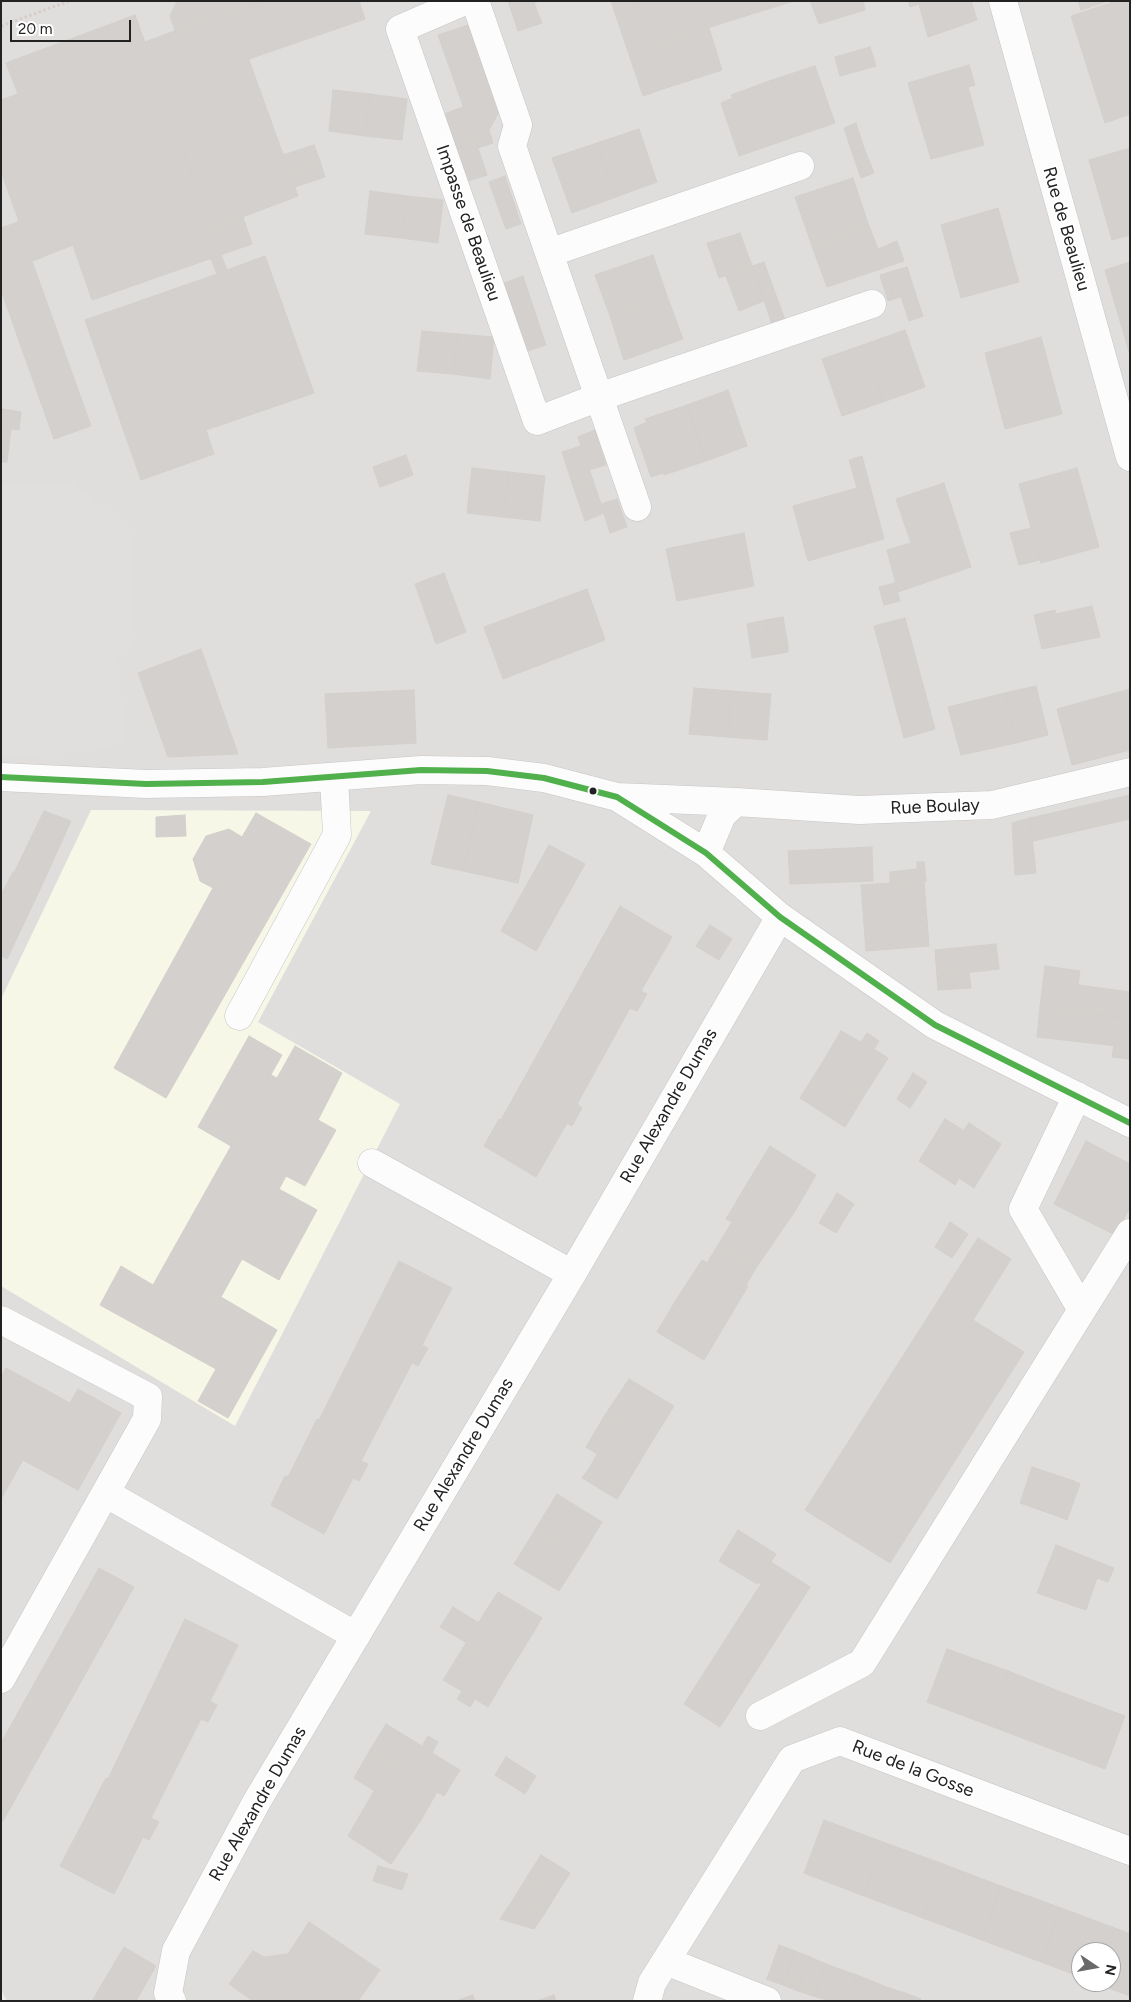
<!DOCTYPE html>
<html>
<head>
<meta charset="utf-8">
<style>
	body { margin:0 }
	#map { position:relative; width:1131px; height:2002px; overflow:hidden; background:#f0eeeb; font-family:Figtree,sans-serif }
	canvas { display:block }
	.frame { position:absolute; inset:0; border:2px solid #222; pointer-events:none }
	.north { position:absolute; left:1071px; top:1942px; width:50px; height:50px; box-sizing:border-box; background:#fff; border:1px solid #a7a7a7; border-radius:50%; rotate:102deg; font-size:14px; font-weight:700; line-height:20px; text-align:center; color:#222 }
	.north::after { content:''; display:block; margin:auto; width:18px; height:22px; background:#6a6968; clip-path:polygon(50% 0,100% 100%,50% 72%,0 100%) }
	.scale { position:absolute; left:10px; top:20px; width:121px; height:22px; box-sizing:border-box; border:2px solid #222; border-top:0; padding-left:6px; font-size:15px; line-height:18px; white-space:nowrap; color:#222; -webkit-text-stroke:4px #fff; paint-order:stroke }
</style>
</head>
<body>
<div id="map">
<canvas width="1131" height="2002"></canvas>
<div class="frame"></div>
<div class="north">N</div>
<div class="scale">20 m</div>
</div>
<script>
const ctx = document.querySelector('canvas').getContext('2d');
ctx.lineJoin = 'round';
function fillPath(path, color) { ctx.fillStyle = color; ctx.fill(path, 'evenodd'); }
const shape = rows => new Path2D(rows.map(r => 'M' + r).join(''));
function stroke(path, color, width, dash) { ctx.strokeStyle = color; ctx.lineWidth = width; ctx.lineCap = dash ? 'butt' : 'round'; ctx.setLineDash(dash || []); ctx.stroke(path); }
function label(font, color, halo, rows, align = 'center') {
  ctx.font = font + ' Figtree,sans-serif'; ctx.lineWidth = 4; ctx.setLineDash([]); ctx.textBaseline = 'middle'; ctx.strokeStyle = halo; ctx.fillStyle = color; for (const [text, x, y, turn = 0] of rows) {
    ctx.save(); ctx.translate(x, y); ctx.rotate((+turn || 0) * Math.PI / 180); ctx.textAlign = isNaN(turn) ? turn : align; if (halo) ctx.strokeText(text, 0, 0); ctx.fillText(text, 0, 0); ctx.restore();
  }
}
const residential = shape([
	[1,1,1130,1,1130,2001,7,2001,1,1990],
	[1081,1952,1111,1952,1111,1982,1081,1982]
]);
const education = shape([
	[91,810,371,811,258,1022,400,1104,235,1426,1,1286,1,999]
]);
const parking = shape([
	[73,482,129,529,135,641,118,656,124,740,97,751,1,756,1,484]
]);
const building = shape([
	[177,1,229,1,231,10,175,31,170,16,177,1],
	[229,1,266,1,233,13,229,1],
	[266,1,293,1,307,39,249,59,233,13,266,1],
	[293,1,359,1,365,19,307,39,293,1],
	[508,1,539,1,534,3,542,23,518,31,508,1],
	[611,1,634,1,663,89,643,96,611,1],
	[634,1,794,1,649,46,634,1],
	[810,1,863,1,865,10,819,24,810,1],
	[908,1,971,1,977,20,928,37,919,4,910,7,908,1],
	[1078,1,1108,1,1081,10,1078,1],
	[1116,1,1130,1,1130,114,1105,123,1071,16,1116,1],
	[231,10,298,196,211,229,145,42,231,10],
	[135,15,211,229,243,217,252,244,92,300,73,245,50,254,1,121,1,100,18,94,6,63,135,15],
	[468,25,499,112,489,130,493,143,478,148,438,35,468,25],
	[709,28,722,70,663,89,649,46,709,28],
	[870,47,876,66,840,76,835,57,870,47],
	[969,65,975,85,968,87,984,145,931,159,908,83,969,65],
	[815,66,835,123,791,138,772,80,815,66],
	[772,80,791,138,739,156,721,103,733,98,731,95,772,80],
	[333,90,370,94,365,136,329,131,333,90],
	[370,94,407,99,402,140,365,136,370,94],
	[463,107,476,142,456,149,444,114,463,107],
	[1,121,50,254,33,261,1,171,1,121],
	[856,123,864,148,852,152,844,128,856,123],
	[639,129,657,182,616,197,597,143,639,129],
	[476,142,487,175,468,181,456,149,476,142],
	[597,143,616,197,572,213,552,158,597,143],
	[314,145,320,161,289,171,283,155,314,145],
	[864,148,874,173,861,178,852,152,864,148],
	[1130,148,1130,235,1112,240,1089,160,1130,148],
	[320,161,325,177,295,187,289,171,320,161],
	[505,176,521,224,506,229,489,182,505,176],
	[853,178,869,226,812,246,795,197,853,178],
	[370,191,407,196,401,238,365,234,370,191],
	[407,196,443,200,438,243,401,238,407,196],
	[998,208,1019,282,961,298,941,225,998,208],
	[18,222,91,426,54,439,1,290,1,228,18,222],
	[869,226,878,249,897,241,904,261,827,287,812,246,869,226],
	[740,233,752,266,740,271,728,237,740,233],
	[728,237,740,271,719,278,707,243,728,237],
	[221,255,227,270,265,256,314,393,206,430,214,454,141,480,85,320,217,274,211,259,221,255],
	[653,255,667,296,610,316,595,275,653,255],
	[764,262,786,323,773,327,752,266,764,262],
	[1130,262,1130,355,1105,270,1130,262],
	[752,266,764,301,751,306,740,271,752,266],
	[907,267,915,292,894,299,890,286,884,288,882,283,896,278,893,271,907,267],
	[740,271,751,306,739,311,726,276,740,271],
	[893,271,896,278,882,283,880,275,893,271],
	[523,276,535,312,516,318,504,283,523,276],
	[890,286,894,299,888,301,884,288,890,286],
	[915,292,923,316,909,321,901,297,915,292],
	[667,296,683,339,624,360,610,316,667,296],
	[535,312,546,345,528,351,516,318,535,312],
	[905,330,925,387,883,402,863,345,905,330],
	[422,331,458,334,453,374,417,371,422,331],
	[458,334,494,337,490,379,453,374,458,334],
	[1041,337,1062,414,1005,429,985,353,1041,337],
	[863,345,883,402,842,416,822,359,863,345],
	[728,390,747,446,706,461,687,405,728,390],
	[687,405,706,461,664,475,663,473,651,477,634,428,647,422,645,419,687,405],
	[2,409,21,412,19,430,1,427,2,409],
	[1,427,11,428,7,462,1,462,1,427],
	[595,430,606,465,589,470,578,437,595,430],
	[581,446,593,480,573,486,562,452,581,446],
	[406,455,413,475,380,487,373,467,406,455],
	[862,456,884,539,808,561,793,506,857,488,849,460,862,456],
	[472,468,509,472,503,517,467,513,472,468],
	[1077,468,1099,547,1041,563,1019,484,1077,468],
	[509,472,545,476,540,521,503,517,509,472],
	[593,480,604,513,585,521,573,486,593,480],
	[944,483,971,567,898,592,887,550,911,543,896,499,944,483],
	[617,499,627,527,610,533,601,504,617,499],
	[1031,528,1040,560,1019,565,1010,533,1031,528],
	[744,533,754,586,677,601,666,549,744,533],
	[444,573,466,632,436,644,415,584,444,573],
	[895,583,900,601,884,605,879,587,895,583],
	[587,589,605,640,503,679,484,627,587,589],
	[1092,606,1100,637,1042,649,1034,615,1055,610,1056,614,1092,606],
	[783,617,788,646,770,649,766,620,783,617],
	[905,618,935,729,904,738,874,626,905,618],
	[766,620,771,655,752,658,747,624,766,620],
	[788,646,788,652,771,655,770,649,788,646],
	[201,649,238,754,168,757,138,673,201,649],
	[1036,686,1048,735,1016,743,1005,693,1036,686],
	[694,688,731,691,728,737,689,734,694,688],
	[1130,689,1130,750,1072,765,1057,709,1130,689],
	[414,690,416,743,328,748,325,694,414,690],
	[731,691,771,694,767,740,728,737,731,691],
	[1005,693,1016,743,961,755,948,707,1005,693],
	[448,795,479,802,463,871,431,864,448,795],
	[1130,795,1130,819,1033,841,1030,818,1130,795],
	[479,802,533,815,518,883,463,871,479,802],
	[44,811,71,821,42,885,14,873,44,811],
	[256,813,311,844,166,1098,114,1068,213,888,200,881,193,859,206,836,229,829,242,837,256,813],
	[185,815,186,836,156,837,156,817,185,815],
	[1030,818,1036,873,1015,875,1012,823,1030,818],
	[549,845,585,864,536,951,501,931,549,845],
	[872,847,873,881,790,884,788,851,872,847],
	[917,862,924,862,926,881,890,883,890,872,917,869,917,862],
	[13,872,42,885,7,959,1,956,1,895,13,872],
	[924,881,929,946,866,951,861,885,924,881],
	[620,906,672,937,641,991,647,994,637,1011,630,1008,577,1104,582,1108,572,1126,567,1123,536,1177,484,1146,499,1119,501,1120,620,906],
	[710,925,732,939,719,960,696,946,710,925],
	[996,944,999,969,937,976,935,950,996,944],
	[1045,966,1080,971,1078,985,1130,992,1130,1019,1040,1007,1045,966],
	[969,972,971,988,938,990,937,976,969,972],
	[1040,1007,1130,1019,1126,1047,1037,1037,1040,1007],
	[1130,1019,1130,1059,1112,1057,1114,1045,1126,1047,1130,1019],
	[841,1031,861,1042,867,1033,879,1041,874,1049,888,1058,864,1096,819,1068,841,1031],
	[249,1036,282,1055,231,1146,198,1127,249,1036],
	[295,1046,342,1073,318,1120,336,1130,305,1186,286,1176,279,1189,317,1210,279,1280,242,1259,221,1297,277,1330,228,1418,198,1401,216,1369,100,1305,121,1266,153,1285,271,1075,277,1078,295,1046],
	[819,1068,864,1096,845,1127,800,1098,819,1068],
	[913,1073,927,1082,910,1108,897,1099,913,1073],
	[945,1119,981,1141,986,1134,1001,1144,974,1188,959,1178,955,1185,919,1161,945,1119],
	[969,1123,986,1134,981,1141,964,1130,969,1123],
	[1086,1141,1130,1164,1130,1207,1115,1235,1054,1204,1086,1141],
	[770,1146,816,1175,795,1211,748,1182,770,1146],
	[748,1182,795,1211,756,1268,718,1245,732,1222,726,1219,748,1182],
	[837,1193,854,1204,836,1233,819,1223,837,1193],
	[950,1222,968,1234,952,1258,935,1247,950,1222],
	[978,1238,1011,1259,973,1320,1024,1352,890,1563,805,1510,978,1238],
	[718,1245,756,1268,746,1285,748,1286,723,1328,676,1300,702,1260,707,1263,718,1245],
	[399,1261,452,1288,422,1345,428,1348,418,1366,412,1363,361,1461,368,1464,359,1481,353,1478,324,1534,271,1505,285,1476,288,1477,317,1419,319,1420,399,1261],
	[676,1300,723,1328,704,1360,657,1332,676,1300],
	[6,1368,70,1403,78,1389,121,1413,78,1490,23,1460,1,1499,1,1377,6,1368],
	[629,1379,674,1406,651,1443,605,1415,629,1379],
	[605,1415,651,1443,624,1488,590,1467,597,1454,586,1447,605,1415],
	[590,1467,624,1488,617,1499,582,1478,590,1467],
	[1032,1467,1074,1481,1060,1517,1020,1503,1032,1467],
	[1074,1481,1080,1484,1067,1520,1060,1517,1074,1481],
	[557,1494,602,1522,580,1558,535,1530,557,1494],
	[535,1530,580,1558,559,1591,514,1564,535,1530],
	[738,1530,776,1554,757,1584,719,1561,738,1530],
	[1056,1545,1114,1568,1108,1582,1097,1578,1086,1610,1037,1593,1056,1545],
	[771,1562,810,1587,720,1727,684,1704,761,1584,758,1582,771,1562],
	[99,1568,134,1587,3,1821,1,1820,1,1743,99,1568],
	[498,1592,542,1618,530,1638,485,1612,498,1592],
	[453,1607,479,1623,467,1643,440,1627,453,1607],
	[485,1612,530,1638,507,1675,463,1648,485,1612],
	[185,1619,238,1645,210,1701,217,1705,208,1722,201,1719,151,1818,159,1822,149,1840,143,1837,114,1894,60,1866,106,1778,108,1779,185,1619],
	[463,1648,507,1675,488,1707,475,1699,470,1707,457,1699,462,1691,443,1680,463,1648],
	[947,1649,1008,1671,988,1725,927,1702,947,1649],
	[1008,1671,1066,1694,1046,1747,988,1725,1008,1671],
	[1066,1694,1125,1716,1105,1769,1046,1747,1066,1694],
	[386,1724,422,1746,428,1736,438,1742,432,1753,460,1770,444,1796,370,1750,386,1724],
	[370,1750,437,1792,421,1820,354,1778,370,1750],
	[506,1757,536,1776,525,1794,495,1775,506,1757],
	[374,1791,421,1820,391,1864,348,1836,374,1791],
	[824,1820,883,1842,864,1896,804,1873,824,1820],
	[883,1842,943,1864,923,1918,864,1896,883,1842],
	[541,1855,570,1873,556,1895,527,1877,541,1855],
	[943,1864,1001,1886,982,1940,923,1918,943,1864],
	[378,1866,408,1874,402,1890,373,1881,378,1866],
	[527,1877,556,1895,545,1913,516,1895,527,1877],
	[1001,1886,1061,1908,1041,1962,982,1940,1001,1886],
	[516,1895,545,1913,534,1929,500,1919,516,1895],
	[1061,1908,1120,1930,1111,1955,1111,1952,1081,1952,1081,1977,1041,1962,1061,1908],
	[309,1922,380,1970,358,2001,253,2001,229,1984,253,1951,264,1957,288,1954,309,1922],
	[1120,1930,1130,1934,1130,1996,1100,1985,1101,1982,1111,1982,1111,1955,1120,1930],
	[779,1945,795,1951,785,1982,768,1976,779,1945],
	[124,1947,156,1966,136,2001,92,2001,124,1947],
	[795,1951,810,1957,799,1987,785,1982,795,1951],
	[810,1957,826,1964,815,1993,799,1987,810,1957],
	[826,1964,842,1970,831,1999,815,1993,826,1964],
	[842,1970,857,1975,848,2001,835,2001,831,1999,842,1970],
	[857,1975,874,1982,867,2001,848,2001,857,1975],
	[768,1976,785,1982,783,1985,766,1979,768,1976],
	[785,1982,799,1987,798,1991,783,1985,785,1982],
	[874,1982,889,1988,884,2001,867,2001,874,1982],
	[799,1987,815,1993,813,1996,798,1991,799,1987],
	[889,1988,905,1993,902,2001,884,2001,889,1988],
	[815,1993,831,1999,830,2001,813,1996,815,1993],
	[905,1993,921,1999,920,2001,902,2001,905,1993],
	[473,1995,475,2001,456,2001,473,1995],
	[554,1995,556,2001,537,2001,554,1995]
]);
const path = shape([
	[1,26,69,1]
]);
const minor = shape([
	[465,1,400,29,537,421,599,397,872,304],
	[475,1,518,125,512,146,637,507],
	[1003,1,1130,457],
	[549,253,800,166],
	[1,777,146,784,263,782,421,770,487,771,544,778,617,797,736,802],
	[620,799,706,853,780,917,935,1025,1130,1123],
	[706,853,722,815,736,802,859,810,992,805,1130,772],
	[239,1016,337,835,334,777],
	[1077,1096,1023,1209,1082,1310],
	[372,1163,572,1274],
	[1,1320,148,1397,147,1419,1,1679],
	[107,1494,356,1636],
	[760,1716,862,1663,1130,1233],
	[666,1961,767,2001],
	[172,2001,168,1993,176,1951,257,1801,572,1274,780,917],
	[647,2001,652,1983,792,1759,840,1741,1130,1851]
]);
const bus1 = shape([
	[1,777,146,784,263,782,421,770,487,771,544,778,617,797,706,853,780,917,935,1025,1130,1123]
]);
const markers = [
	[593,791,4.5,"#222"]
];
const streetNames = [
	["Impasse de Beaulieu",468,223,71],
	["Rue de Beaulieu",1066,229,74],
	["Rue Boulay",935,807,-2],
	["Rue Alexandre Dumas",669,1106,-60],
	["Rue Alexandre Dumas",464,1455,-59],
	["Rue de la Gosse",913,1769,21],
	["Rue Alexandre Dumas",258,1804,-60]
];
fillPath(residential, '#dfdedc');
fillPath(education, '#f7f7e8');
fillPath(parking, '#e0dfde');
fillPath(building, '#d3d0ce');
stroke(building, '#d3d0cc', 1);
stroke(minor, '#c7c6c5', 29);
stroke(path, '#d8ccc9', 3, [2.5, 2.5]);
stroke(minor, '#fdfcfc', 28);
stroke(bus1, '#50b04b', 6);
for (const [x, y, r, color] of markers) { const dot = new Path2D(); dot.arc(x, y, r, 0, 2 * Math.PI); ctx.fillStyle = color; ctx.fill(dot); stroke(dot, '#fff', 2); }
label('18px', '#222', '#fff', streetNames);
</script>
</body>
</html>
